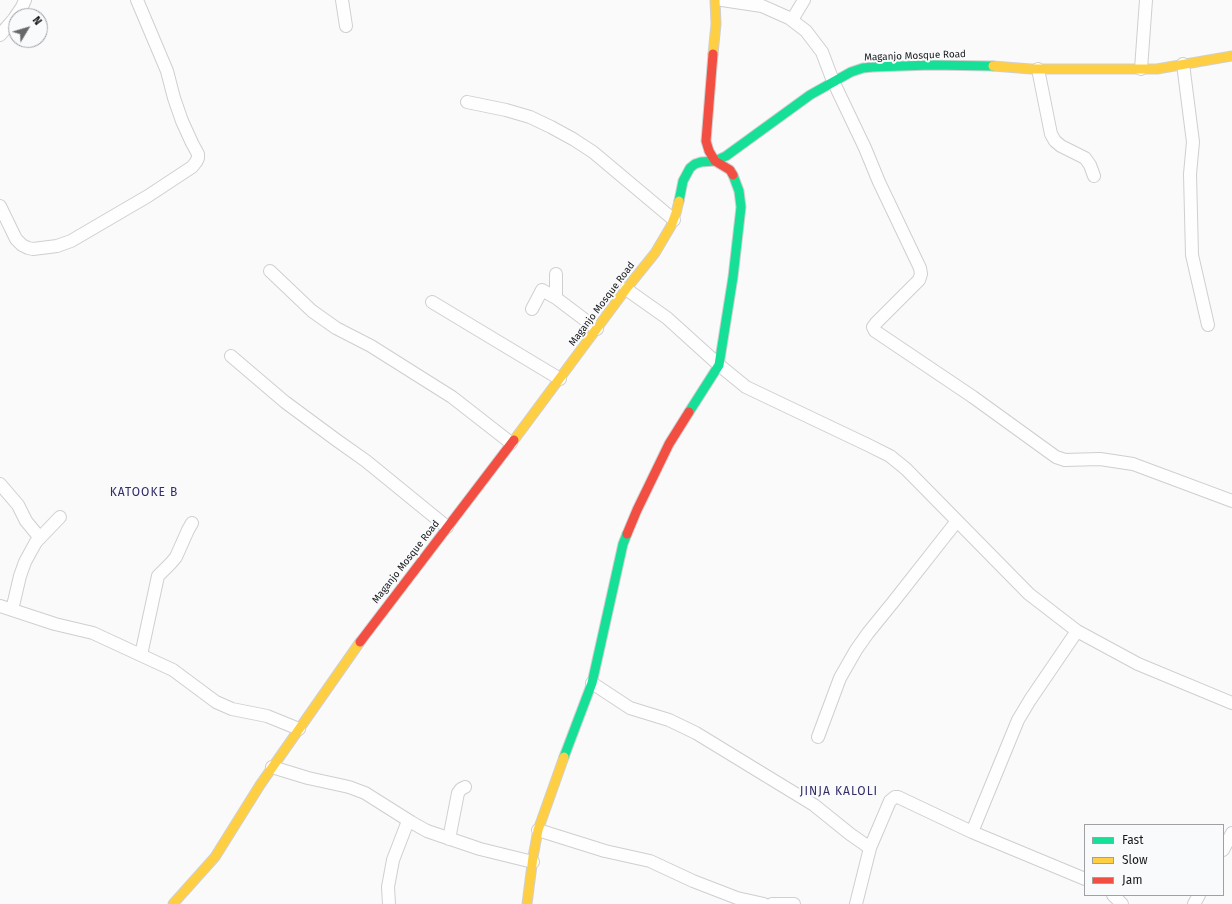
<!DOCTYPE html>
<html>
<head>
<meta charset="utf-8">
<style>
	body { margin:0 }
	#map { position:relative; width:1232px; height:904px; overflow:hidden; background:#fafafb; font-family:"Fira Sans",sans-serif }
	canvas { display:block }
	.legend { position:absolute; left:1084px; top:824px; width:140px; height:72px; box-sizing:border-box; background:#f9fafc; border:1px solid #9fa0a2; margin:0; padding:5px 7px; list-style:none; font-size:12px; color:#19191a }
	.legend li { display:flex; align-items:center; gap:8px; height:20px }
	.legend b { width:20px; border:1px solid #9fa0a2 }
	.north { position:absolute; left:8px; top:8px; width:40px; height:40px; box-sizing:border-box; background:#f9fafc; border:1px solid #9fa0a2; border-radius:50%; rotate:52deg; font-size:11px; font-weight:700; line-height:16px; text-align:center; color:#19191a }
	.north::after { content:''; display:block; margin:auto; width:14px; height:18px; background:#686869; clip-path:polygon(50% 0,100% 100%,50% 72%,0 100%) }
</style>
</head>
<body>
<div id="map">
<canvas width="1232" height="904"></canvas>
<ul class="legend">
<li><b style="height:5px;background:#16e098"></b>Fast</li>
<li><b style="height:5px;background:#ffcf43"></b>Slow</li>
<li><b style="height:5px;background:#f24e42"></b>Jam</li>
</ul>
<div class="north">N</div>
</div>
<script>
const ctx = document.querySelector('canvas').getContext('2d');
ctx.lineJoin = 'round';
const shape = rows => new Path2D(rows.map(r => 'M' + r).join(''));
function stroke(path, color, width, dash) { ctx.strokeStyle = color; ctx.lineWidth = width; ctx.lineCap = dash ? 'butt' : 'round'; ctx.setLineDash(dash || []); ctx.stroke(path); }
function label(font, color, halo, rows, align = 'center') {
  ctx.font = font + ' "Fira Sans",sans-serif'; ctx.lineWidth = 4; ctx.setLineDash([]); ctx.textBaseline = 'middle'; ctx.strokeStyle = halo; ctx.fillStyle = color; for (const [text, x, y, turn = 0] of rows) {
    ctx.save(); ctx.translate(x, y); ctx.rotate((+turn || 0) * Math.PI / 180); ctx.textAlign = isNaN(turn) ? turn : align; if (halo) ctx.strokeText(text, 0, 0); ctx.fillText(text, 0, 0); ctx.restore();
  }
}
const street = shape([
	[342,0,346,26],
	[722,0,762,6,789,18,806,31,822,52,833,81,865,148,879,182,920,268,921,274,919,280,876,323,873,327,875,331,973,397,1056,457,1065,460,1100,459,1133,464,1232,501],
	[792,20,804,0],
	[0,35,14,19,22,7,25,0],
	[1183,64,1193,142,1190,174,1192,255,1208,325],
	[1038,69,1051,134,1055,141,1061,146,1085,158,1090,165,1094,176],
	[1141,69,1146,0],
	[467,102,506,110,530,117,551,127,573,139,593,152,674,220],
	[0,206,16,239,22,245,28,248,33,249,57,246,71,241,148,196,192,167,196,162,198,158,198,154,192,143,182,121,174,98,167,71,137,0],
	[270,271,312,311,336,328,371,346,452,397,511,443],
	[626,289,667,318,719,365,746,387,868,445,890,456,906,469,1029,594,1077,631,1138,664,1232,703],
	[556,298,556,274],
	[432,302,560,379],
	[532,309,542,290,556,298,597,329],
	[231,356,285,402,335,439,366,461,447,527],
	[0,484,18,505,26,521,40,538],
	[0,606,55,624,93,633,173,670,216,702,232,709,267,716,299,729],
	[12,610,20,576,25,562,31,551,36,542,60,517],
	[141,655,158,576,171,563,176,557,188,530,192,523],
	[592,683,630,708,669,720,696,733,814,805,850,834,870,848,856,904],
	[818,737,840,678,856,650,868,633,894,601,957,521],
	[272,767,308,778,349,787,365,793,411,822,427,831,480,849,533,862],
	[538,830,605,851,650,861,693,881,737,898,764,904],
	[972,832,1018,720,1030,700,1077,631],
	[449,839,458,793,461,789,465,787],
	[870,848,890,801,895,797,898,797,972,832,1085,879],
	[1223,850,1232,833],
	[1113,895,1122,904],
	[389,904,388,887,393,860,408,821],
	[772,904,794,904],
	[1194,904,1199,895]
]);
const fast = shape([
	[679,201,683,181,690,168,695,164,701,162,715,161,726,156,810,95,851,72,863,68,873,67,931,65,993,66],
	[689,412,719,365,733,277,741,207,739,191,733,175],
	[564,757,592,683,623,544,627,534]
]);
const slow = shape([
	[713,54,716,24,715,0],
	[993,66,1031,69,1157,69,1232,56],
	[514,440,626,289,655,253,671,226,676,213,679,201],
	[173,904,215,857,260,785,360,642],
	[527,904,533,857,538,830,564,757]
]);
const jam = shape([
	[713,54,706,141,709,151,715,161,730,170,733,175],
	[627,534,637,510,669,444,689,412],
	[360,642,514,440]
]);
const streetNames = [
	["Maganjo Mosque Road",915,56,-2],
	["Maganjo Mosque Road",602,304,-53],
	["Maganjo Mosque Road",406,562,-52]
];
const quarterNames = [
	["KATOOKE B",144,493],
	["JINJA KALOLI",839,792]
];
stroke(street, '#cfcfd0', 14);
stroke(fast, '#cfcfd0', 11);
stroke(slow, '#cfcfd0', 11);
stroke(jam, '#cfcfd0', 11);
stroke(street, '#fefefe', 12);
stroke(fast, '#16e098', 9);
stroke(slow, '#ffcf43', 9);
stroke(jam, '#f24e42', 9);
label('10px', '#19191a', '#f9fafc', streetNames);
ctx.letterSpacing = '1px';
label('12px', '#332c67', '#f9fafc', quarterNames);
ctx.letterSpacing = '0px';
</script>
</body>
</html>
